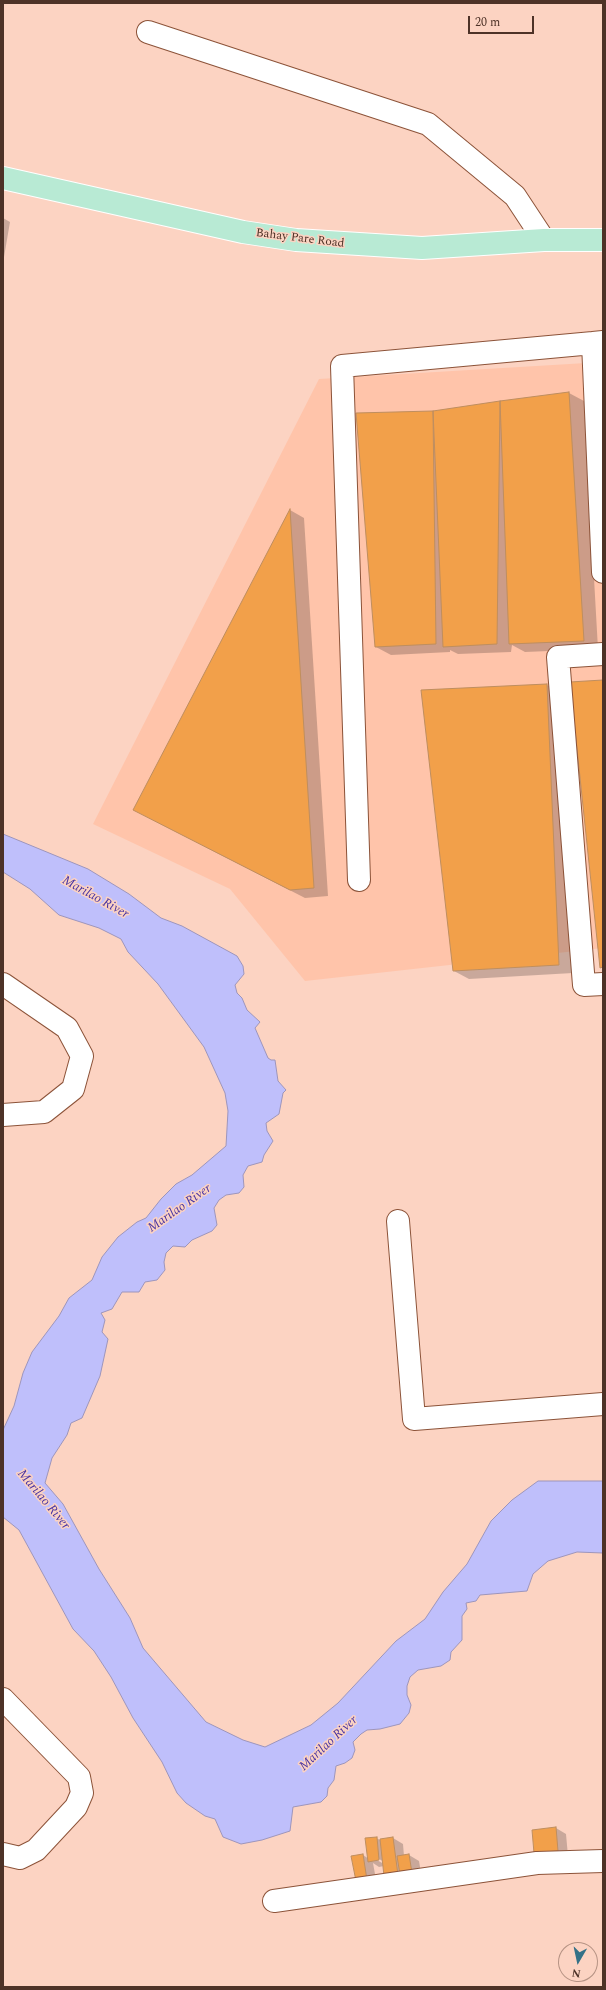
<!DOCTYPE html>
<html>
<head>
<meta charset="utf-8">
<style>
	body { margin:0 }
	#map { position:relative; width:606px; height:1990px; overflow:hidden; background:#fcd3c2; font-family:Spectral,serif }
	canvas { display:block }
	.frame { position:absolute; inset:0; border:4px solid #4d3227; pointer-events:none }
	.north { position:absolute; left:558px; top:1942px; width:40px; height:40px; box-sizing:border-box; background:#fcd3c2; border:1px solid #b69384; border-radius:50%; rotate:189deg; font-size:11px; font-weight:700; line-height:16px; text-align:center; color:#4d3227 }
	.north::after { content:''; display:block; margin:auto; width:14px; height:18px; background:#347187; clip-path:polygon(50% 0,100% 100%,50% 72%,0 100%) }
	.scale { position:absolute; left:468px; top:16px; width:66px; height:18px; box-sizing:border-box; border:2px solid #4d3227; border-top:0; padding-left:5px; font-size:12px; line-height:14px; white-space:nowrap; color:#4d3227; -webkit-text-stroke:3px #fcd3c2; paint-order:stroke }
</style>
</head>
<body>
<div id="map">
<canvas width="606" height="1990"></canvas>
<div class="frame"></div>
<div class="north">N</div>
<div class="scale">20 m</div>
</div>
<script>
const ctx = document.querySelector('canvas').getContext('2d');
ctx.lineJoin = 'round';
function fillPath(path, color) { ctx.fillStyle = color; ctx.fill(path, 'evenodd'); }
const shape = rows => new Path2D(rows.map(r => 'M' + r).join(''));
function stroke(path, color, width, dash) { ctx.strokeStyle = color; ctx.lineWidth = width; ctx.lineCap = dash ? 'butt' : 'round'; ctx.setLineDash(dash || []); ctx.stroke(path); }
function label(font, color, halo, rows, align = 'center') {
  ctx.font = font + ' Spectral,serif'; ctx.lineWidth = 3; ctx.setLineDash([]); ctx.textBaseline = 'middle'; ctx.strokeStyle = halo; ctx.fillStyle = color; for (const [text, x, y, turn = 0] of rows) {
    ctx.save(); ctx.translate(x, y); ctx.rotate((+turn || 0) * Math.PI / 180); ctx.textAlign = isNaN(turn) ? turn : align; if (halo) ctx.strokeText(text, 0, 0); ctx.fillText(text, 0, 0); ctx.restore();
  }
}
const built = shape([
	[603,362,603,948,305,981,230,889,93,824,319,379]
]);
const water = shape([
	[3,834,88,869,129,894,161,918,182,926,237,956,243,966,244,974,235,985,237,993,242,998,247,1010,260,1022,255,1028,268,1058,271,1060,275,1060,278,1081,286,1090,283,1093,279,1114,266,1123,267,1131,273,1141,264,1155,262,1162,248,1166,243,1175,244,1187,239,1193,226,1195,219,1200,214,1208,217,1225,212,1231,192,1240,185,1247,173,1246,166,1253,164,1262,165,1270,157,1280,145,1282,139,1292,122,1292,112,1309,101,1313,105,1320,102,1332,108,1339,100,1376,82,1418,71,1423,67,1435,52,1458,45,1483,63,1504,99,1569,130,1618,143,1648,206,1722,243,1740,265,1747,311,1725,338,1703,396,1641,425,1619,443,1592,467,1564,491,1521,512,1500,538,1481,603,1481,603,1553,577,1552,548,1561,533,1574,527,1591,480,1595,476,1601,466,1603,467,1609,462,1616,462,1640,451,1652,450,1660,441,1666,418,1670,410,1677,407,1686,407,1695,411,1705,409,1713,400,1724,380,1729,367,1730,361,1734,353,1742,355,1750,352,1758,345,1763,336,1766,334,1780,328,1788,327,1796,321,1802,293,1807,290,1831,262,1840,241,1844,223,1837,215,1819,205,1816,186,1803,177,1793,162,1762,133,1718,111,1677,94,1651,73,1629,19,1530,3,1517,3,1430,14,1406,23,1373,32,1352,59,1316,69,1298,92,1280,102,1257,118,1237,137,1222,146,1218,161,1199,176,1184,192,1175,226,1146,228,1111,225,1093,204,1047,158,984,128,952,121,939,99,928,59,915,30,889,3,872,3,834]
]);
const shadow = shape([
	[3,218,10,222,3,263],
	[569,393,584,401,598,649,525,652,512,645,511,652,458,654,450,650,450,652,391,655,376,647,358,414,433,412],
	[290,510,304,518,328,896,305,898,149,818],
	[547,685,562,694,573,973,469,979,454,971],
	[556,1828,566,1834,568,1856,545,1859],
	[376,1838,380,1840,393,1838,403,1844,404,1856,409,1855,419,1861,422,1879,411,1880,384,1866,379,1867,373,1863,377,1885,366,1886,363,1855,369,1859],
	[376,1857,384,1862,384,1864,375,1859]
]);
const building = shape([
	[569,392,584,641,509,644,500,401,569,392],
	[500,401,497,644,443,647,433,411,500,401],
	[433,411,436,644,375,647,356,413,433,411],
	[290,509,314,888,290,890,133,810,290,509],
	[603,680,603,967,600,968,570,682,603,680],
	[547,684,559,965,453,971,421,690,547,684],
	[556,1827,558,1851,534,1853,532,1830,556,1827],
	[377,1837,379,1860,368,1862,365,1838,377,1837],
	[393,1837,398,1875,384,1876,380,1839,393,1837],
	[363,1854,367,1880,356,1881,351,1856,363,1854],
	[409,1854,412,1873,400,1875,397,1856,409,1854]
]);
const minor = shape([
	[148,32,428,124,515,196,544,240],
	[603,342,593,343,603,572],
	[603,654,558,657,584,985,603,984],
	[359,880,342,366,593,343],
	[3,984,67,1028,82,1056,73,1089,44,1112,3,1115],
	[398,1221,414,1419,603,1404],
	[3,1699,79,1777,82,1793,76,1807,36,1850,20,1858,3,1854],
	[274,1901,537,1863,603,1861]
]);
const major = shape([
	[3,178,243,232,296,240,422,248,544,240,603,240]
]);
const streetNames = [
	["Bahay Pare Road",300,239,7]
];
const waterNames = [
	["Marilao River",95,898,29],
	["Marilao River",180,1209,-35],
	["Marilao River",43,1500,50],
	["Marilao River",329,1744,-43]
];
fillPath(built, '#ffc4aa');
fillPath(water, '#bfbffb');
stroke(water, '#9d95bb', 1);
fillPath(shadow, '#0003');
fillPath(building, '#f2a04a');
stroke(building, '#bf8e5f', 1);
stroke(minor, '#8c5339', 24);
stroke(major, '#fff', 24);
stroke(minor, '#fff', 22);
stroke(major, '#b8ead4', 22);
label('12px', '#4d3227', '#fcd3c2', streetNames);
label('italic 13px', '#4834a3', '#fcd3c2', waterNames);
</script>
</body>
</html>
